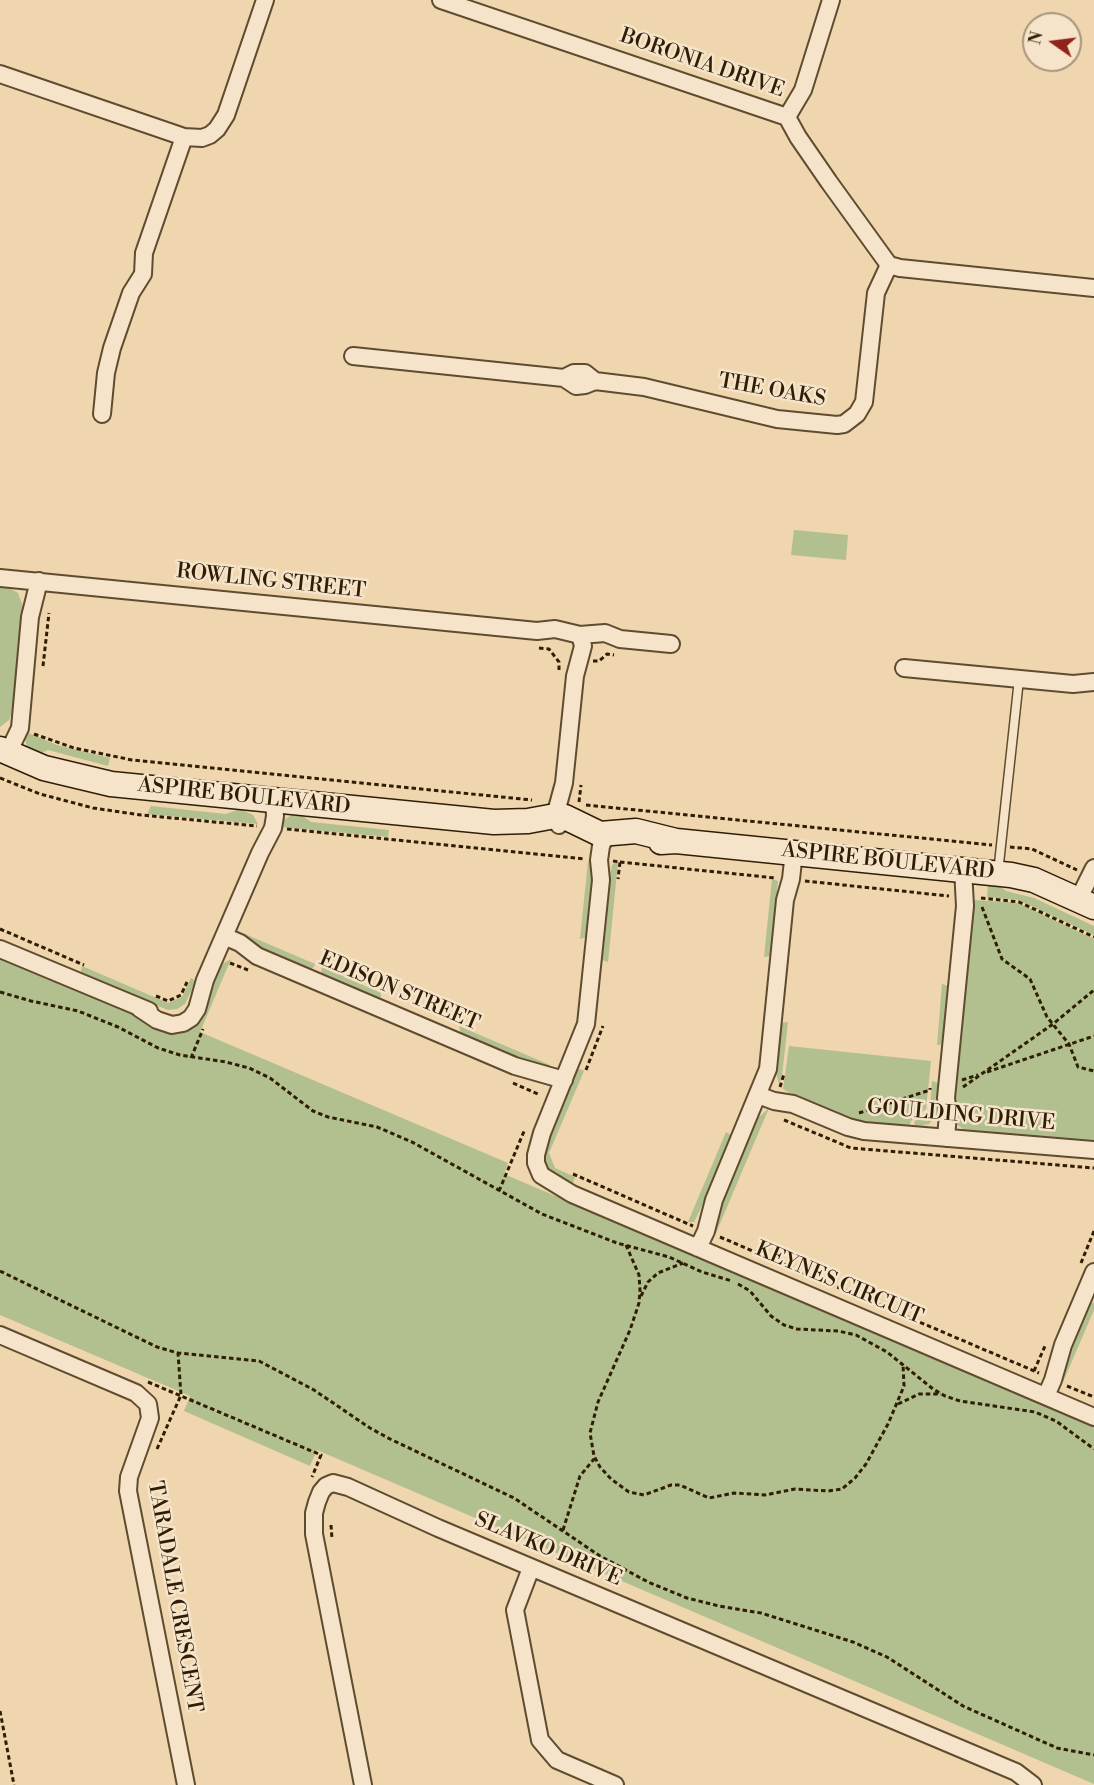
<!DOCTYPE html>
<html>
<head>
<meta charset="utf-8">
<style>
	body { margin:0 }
	#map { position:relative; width:1094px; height:1785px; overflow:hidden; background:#efd6ae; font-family:"Libre Bodoni",serif }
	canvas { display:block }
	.north { position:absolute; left:1022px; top:12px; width:60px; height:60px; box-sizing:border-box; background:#f5e4ca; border:2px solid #a6957b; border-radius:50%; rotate:284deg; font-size:16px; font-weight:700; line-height:24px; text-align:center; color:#2f1e05 }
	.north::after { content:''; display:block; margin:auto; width:21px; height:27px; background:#8f2418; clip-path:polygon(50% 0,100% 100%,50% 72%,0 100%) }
</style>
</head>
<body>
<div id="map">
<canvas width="1094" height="1785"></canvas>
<div class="north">N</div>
</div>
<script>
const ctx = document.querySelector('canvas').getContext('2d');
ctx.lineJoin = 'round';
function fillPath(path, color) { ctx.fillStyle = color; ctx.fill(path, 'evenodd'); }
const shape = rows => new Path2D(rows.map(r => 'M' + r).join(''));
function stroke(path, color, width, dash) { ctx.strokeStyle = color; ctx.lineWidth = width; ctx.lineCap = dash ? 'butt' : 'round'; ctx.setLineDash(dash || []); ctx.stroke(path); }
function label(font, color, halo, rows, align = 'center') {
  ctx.font = font + ' "Libre Bodoni",serif'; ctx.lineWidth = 5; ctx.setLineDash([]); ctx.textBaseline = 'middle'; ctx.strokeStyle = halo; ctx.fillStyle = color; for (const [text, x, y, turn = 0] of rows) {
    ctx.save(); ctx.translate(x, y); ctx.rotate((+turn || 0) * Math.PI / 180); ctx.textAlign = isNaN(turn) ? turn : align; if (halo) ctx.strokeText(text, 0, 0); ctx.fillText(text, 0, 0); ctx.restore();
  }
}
const green = shape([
	[794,530,848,535,846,560,791,555],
	[0,586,9,588,18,593,23,607,13,709,9,720,0,727],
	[26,732,57,745,110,758,108,766,48,750,41,753,36,751,27,746,25,740,23,736],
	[151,806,226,814,240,809,253,815,258,824,147,814],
	[292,815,303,816,311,822,389,830,388,837,280,827,280,822],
	[588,861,592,861,594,868,587,937,580,939],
	[615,863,618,863,608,962,602,960,610,875,612,865],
	[772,879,778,881,771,956,764,957],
	[988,885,999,885,1006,891,1034,898,1094,926,1094,935,1018,900,987,897],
	[975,900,1018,903,1094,939,1094,1141,971,1131,963,1129,955,1123,952,1115,972,902],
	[245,934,315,964,313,968,310,970,252,944,244,939],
	[0,958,163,1027,200,1014,219,970,224,963,231,959,200,1032,508,1163,504,1174,1094,1426,1094,1784,317,1450,310,1466,184,1411,190,1396,0,1315],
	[82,966,168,1003,182,997,191,978,196,981,185,1004,177,1009,168,1010,80,975],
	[322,967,381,993,381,997,379,998,321,974],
	[942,984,951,987,945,1044,937,1045],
	[788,1022,782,1076,779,1084,776,1073,781,1023],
	[459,1026,550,1065,547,1069,538,1066,461,1034],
	[789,1046,931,1061,926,1109,911,1121,909,1126,864,1123,788,1092,783,1089],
	[580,1069,584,1071,549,1153,555,1168,575,1177,573,1183,571,1184,548,1172,544,1163,544,1149,577,1070],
	[932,1081,941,1084,937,1115,929,1124,915,1127,914,1122,927,1112,930,1107],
	[769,1108,716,1233,711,1230,714,1220,758,1118],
	[726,1132,732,1136,700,1210,694,1222,688,1222],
	[1091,1302,1094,1303,1094,1310,1063,1382,1059,1378,1060,1374]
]);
const path = shape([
	[539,648,549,649,559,662,559,671],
	[593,661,599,661,607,654,614,655],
	[43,666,49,613],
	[34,734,74,748,132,760,532,800],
	[0,778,40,794,93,808,141,815,257,826],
	[579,802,581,785],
	[586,805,992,845],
	[287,829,585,859],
	[1010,847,1032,849,1077,870],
	[613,861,620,862,618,879],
	[620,862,775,878],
	[805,881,949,896],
	[981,898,1019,902,1094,937],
	[982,907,1002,959,1030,979,1047,1017,1069,1044,1078,1067,1094,1071],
	[0,929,84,965],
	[230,963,248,970],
	[0,992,31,1001,78,1011,118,1027,158,1048,180,1055,226,1062,249,1068,270,1078,313,1111,328,1117,377,1127,412,1142,542,1214,617,1243,669,1257,702,1272,732,1281],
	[156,996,168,1001,181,995,187,982],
	[191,1058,203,1029],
	[586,1070,603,1026],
	[987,1072,1094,1036],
	[962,1080,978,1075],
	[513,1083,540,1095],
	[780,1087,784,1074],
	[963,1087,1053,1024,1094,990],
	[859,1113,930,1090,930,1088],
	[784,1120,851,1148,1094,1168],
	[573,1174,693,1226],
	[499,1191,525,1129],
	[720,1237,1039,1373],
	[626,1245,639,1275,640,1290,639,1303,630,1330,598,1402,590,1433,594,1456,600,1467,611,1479,629,1492,644,1495,671,1485,680,1485,709,1498,734,1493,765,1495,795,1489,828,1491,842,1489,855,1478,866,1464,888,1424,904,1386,903,1364],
	[1081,1263,1094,1231],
	[0,1271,157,1347,178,1353,259,1361,314,1390,370,1428,390,1439,514,1498,600,1556,648,1582,687,1598,719,1606,761,1613,853,1642,887,1657,963,1706,1057,1748,1094,1755],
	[738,1284,750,1291,771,1316,784,1325,797,1329,838,1331,856,1335,887,1352,933,1389,945,1396,960,1401,1035,1412,1056,1421,1094,1449],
	[641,1296,648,1282,658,1273,683,1263],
	[1034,1371,1045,1346],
	[148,1382,321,1455,312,1477],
	[1067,1386,1094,1397],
	[898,1404,919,1394,941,1394],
	[157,1449,181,1395,178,1353],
	[331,1525,332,1539],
	[563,1530,580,1476,594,1459],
	[0,1711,14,1785]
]);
const lane = shape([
	[998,873,1019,679]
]);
const street = shape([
	[441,0,787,117,798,137,829,182,889,265,900,268,1094,288],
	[0,74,184,137,202,138,210,135,217,129,226,115,265,0],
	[787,117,803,90,831,0],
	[353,356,564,378,576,386,585,385,595,381,644,387,777,419,837,425,844,424,857,414,864,402,876,293,889,265],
	[564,378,574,373,585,373,595,381],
	[102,414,106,373,112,348,131,293,143,274,144,253,184,137],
	[0,578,537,631,555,629,580,635,605,633,620,639,671,644],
	[904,668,1073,684,1094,682],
	[8,753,20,728,30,617,39,581],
	[559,825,555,816,564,783,575,676,583,646,580,635],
	[606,835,601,846,599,860,601,880,586,1024,542,1133,536,1155,536,1163,541,1175,572,1194,1094,1417],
	[1078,900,1094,868],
	[224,936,240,943,257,956,515,1066,564,1080],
	[0,949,149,1011],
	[139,1008,157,1020,172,1025,183,1023,191,1018,197,1009,205,980,260,853,273,828,275,816,274,800],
	[758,1095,774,1101,793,1104,848,1127,864,1131,1094,1150],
	[946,1138,948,1114,946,1098,965,906,963,869],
	[698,1248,706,1231,714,1200,768,1069,785,900,791,879,794,852],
	[0,1335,136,1393,148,1404,150,1418,129,1477,128,1491,186,1785],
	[1046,1396,1053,1380,1063,1345,1094,1272],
	[531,1568,515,1610,540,1740,557,1760,615,1785],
	[363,1785,314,1534,314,1513,317,1502,321,1492,326,1486,333,1483,348,1487,438,1528,1016,1772,1033,1785]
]);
const secondary = shape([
	[0,749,44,768,111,784,494,822,528,821,555,816,565,817,600,834,636,831,676,841],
	[661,842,676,841,1011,875,1034,880,1094,907]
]);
const streetNames = [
	["BORONIA DRIVE",702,64,19],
	["THE OAKS",772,391,10],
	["ROWLING STREET",271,582,6],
	["ASPIRE BOULEVARD",244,797,6],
	["ASPIRE BOULEVARD",888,862,6],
	["EDISON STREET",399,992,23],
	["GOULDING DRIVE",961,1116,5],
	["KEYNES CIRCUIT",839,1284,23],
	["SLAVKO DRIVE",548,1550,23],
	["TARADALE CRESCENT",174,1597,80]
];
fillPath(green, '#b2bf8f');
stroke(lane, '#5f4c2f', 11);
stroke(street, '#5f4c2f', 20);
stroke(secondary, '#2f1e05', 27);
stroke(path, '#2f1e05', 3, [4.5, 3]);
stroke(lane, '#f5e4ca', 8);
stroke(street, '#f5e4ca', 16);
stroke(secondary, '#f5e4ca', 24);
label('21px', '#2f1e05', '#f5e4ca', streetNames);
</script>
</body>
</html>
